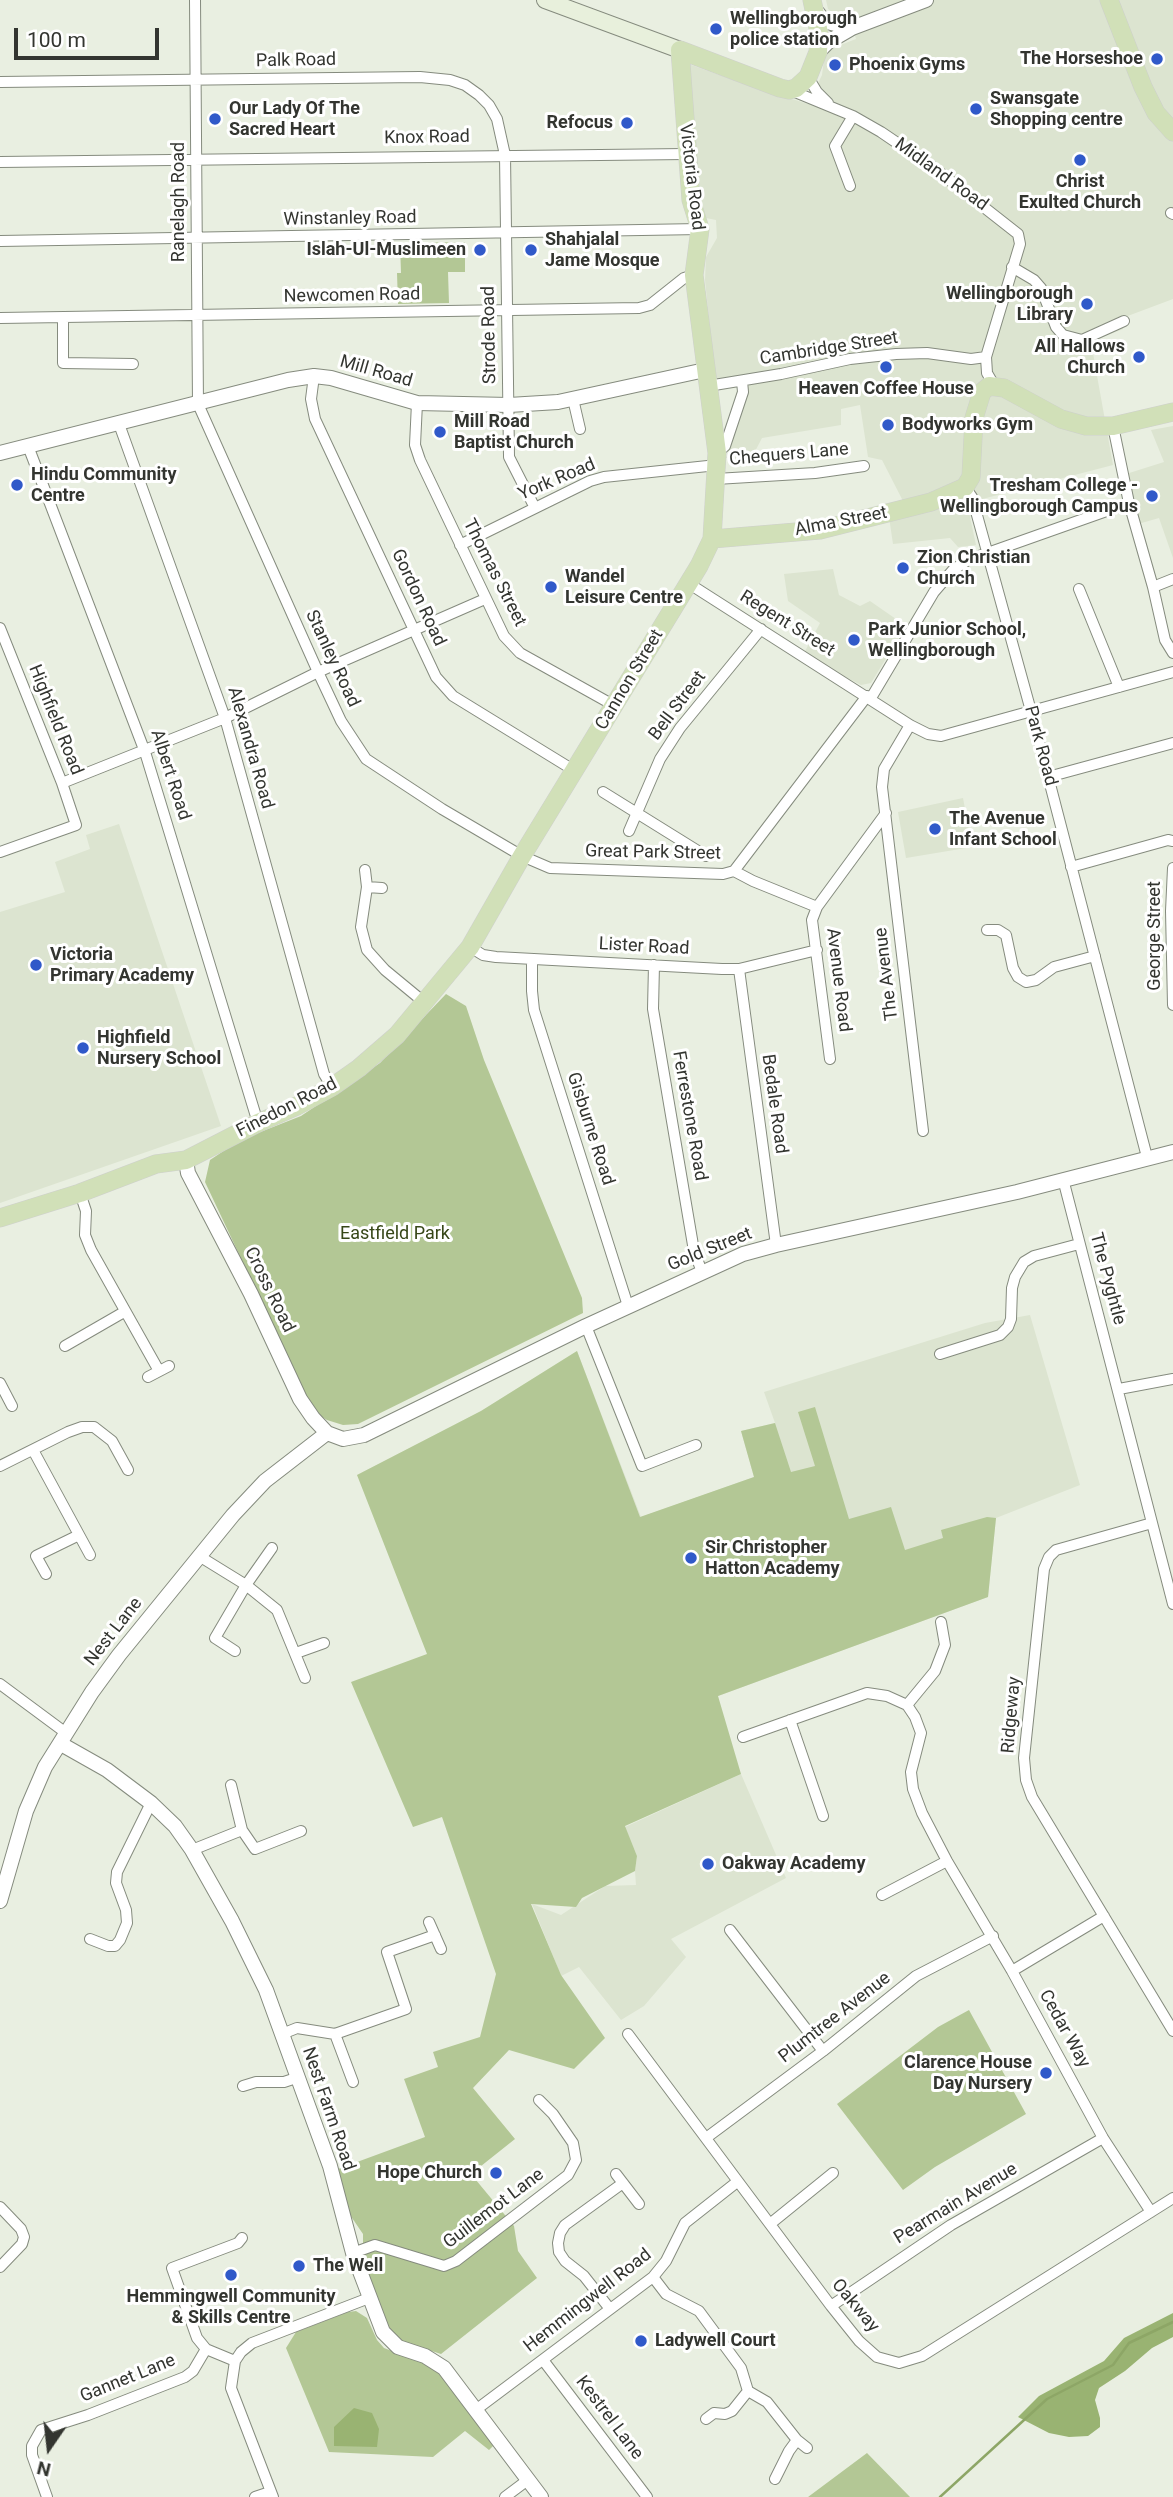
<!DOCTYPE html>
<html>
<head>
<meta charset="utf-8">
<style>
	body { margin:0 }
	#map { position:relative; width:1173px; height:2497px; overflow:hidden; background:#e9efe1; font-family:Roboto,sans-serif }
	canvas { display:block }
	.north { position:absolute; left:14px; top:2413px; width:70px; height:70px; -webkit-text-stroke:5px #fff; paint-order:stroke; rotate:194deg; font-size:19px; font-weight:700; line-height:28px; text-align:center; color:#333530 }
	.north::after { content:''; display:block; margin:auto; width:24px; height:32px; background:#333530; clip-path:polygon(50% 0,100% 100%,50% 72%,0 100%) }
	.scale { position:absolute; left:14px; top:28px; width:145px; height:32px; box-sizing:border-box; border:4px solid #333530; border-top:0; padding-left:9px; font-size:21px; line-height:24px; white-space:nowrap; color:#333530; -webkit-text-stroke:5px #fff; paint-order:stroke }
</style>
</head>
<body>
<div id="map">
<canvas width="1173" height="2497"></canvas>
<div class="north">N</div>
<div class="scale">100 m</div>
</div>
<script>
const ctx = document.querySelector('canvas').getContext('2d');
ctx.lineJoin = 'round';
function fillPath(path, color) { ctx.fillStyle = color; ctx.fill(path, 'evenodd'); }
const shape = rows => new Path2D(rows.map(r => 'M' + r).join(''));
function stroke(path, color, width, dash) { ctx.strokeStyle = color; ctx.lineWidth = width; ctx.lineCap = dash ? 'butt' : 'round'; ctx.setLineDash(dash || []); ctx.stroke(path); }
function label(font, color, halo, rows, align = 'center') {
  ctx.font = font + ' Roboto,sans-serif'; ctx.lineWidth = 6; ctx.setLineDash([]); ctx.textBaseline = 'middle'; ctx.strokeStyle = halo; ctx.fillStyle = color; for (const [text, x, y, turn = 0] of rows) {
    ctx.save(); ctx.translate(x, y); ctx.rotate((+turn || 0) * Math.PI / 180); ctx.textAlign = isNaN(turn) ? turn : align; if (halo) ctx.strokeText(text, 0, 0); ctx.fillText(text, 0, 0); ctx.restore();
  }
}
const built = shape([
	[826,0,1173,0,1173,299,1125,317,1123,329,1091,342,1113,465,967,503,976,545,958,547,950,538,893,544,889,517,903,501,882,460,868,457,860,405,841,409,841,425,762,438,751,459,726,458,748,392,747,376,715,380,705,280,706,257,717,238,716,220,706,218,697,194,683,62,745,84,808,104,822,75,825,51,856,39,851,21,841,19,828,9],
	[1173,426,1173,558,1159,518,1138,524,1126,474,1164,462,1151,430],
	[833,569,839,595,860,606,870,601,906,626,871,683,861,685,803,655,820,623,788,601,784,574],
	[963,798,972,847,906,858,898,812],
	[119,824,221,1126,0,1203,0,912,65,892,55,862,90,849,86,835],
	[1030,1315,1080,1485,996,1518,988,1597,710,1699,357,1475,481,1411,577,1351,641,1517,754,1477,741,1431,775,1423,764,1392,985,1323],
	[741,1774,786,1878,671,1939,686,1957,644,2006,621,2020,579,1967,561,1976,532,1904,561,1915,605,1886,636,1885,635,1871,637,1856,625,1827]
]);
const green = shape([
	[465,242,465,272,448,272,449,303,398,304,397,273,401,273,400,243],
	[446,994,466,1006,484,1060,582,1298,583,1313,358,1424,343,1425,327,1420,313,1411,205,1182,210,1160,240,1140,301,1116,380,1063],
	[577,1351,640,1517,754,1477,741,1431,775,1423,791,1472,815,1466,798,1412,815,1407,849,1519,891,1507,905,1550,943,1538,941,1530,987,1517,996,1518,988,1597,718,1696,741,1774,625,1826,637,1856,635,1871,582,1898,576,1907,531,1904,561,1975,605,2038,574,2069,509,2050,473,2088,515,2139,471,2174,514,2226,518,2251,537,2278,441,2354,401,2341,387,2328,363,2267,363,2234,348,2212,338,2169,425,2137,404,2079,438,2067,433,2052,480,2037,496,1974,442,1817,413,1827,351,1682,427,1654,357,1475,481,1411],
	[969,2010,1026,2114,935,2167,903,2190,837,2104,938,2027],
	[356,2311,367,2318,377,2340,384,2348,434,2367,494,2445,489,2450,465,2431,433,2457,329,2452,286,2348,296,2332,348,2312],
	[867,2453,910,2497,808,2497]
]);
const forest = shape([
	[1173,2313,1173,2337,1152,2348,1125,2371,1099,2388,1095,2400,1100,2418,1100,2427,1088,2436,1069,2437,1049,2433,1018,2417,1039,2396,1104,2361,1124,2338],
	[354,2408,372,2413,379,2429,377,2447,334,2446,334,2427]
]);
const stream = shape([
	[940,2497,1047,2399,1113,2365,1129,2343,1173,2322]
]);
const minor = shape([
	[195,0,198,404,318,672,341,721,366,759,442,809,522,856,550,868,723,874,734,871,867,696],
	[808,77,817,92,828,103],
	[0,82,420,77,450,80,465,85,479,95,489,105,497,119,505,155,509,457,535,508],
	[790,90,853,116,881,132,934,168,1018,234,1020,244,986,357,987,373,994,385],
	[0,162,686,154],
	[850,186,835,146,853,116],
	[1171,213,1173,214],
	[0,241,700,229],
	[1012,267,1034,280,1041,288,1056,327,1063,335,1082,340,1124,321],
	[0,318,639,308,650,305,684,278,694,275],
	[63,318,63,363,133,364],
	[314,376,311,399,315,419,436,677,453,696,575,771],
	[708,386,781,374,850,359,896,354,927,353,971,359,986,357],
	[573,399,580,429],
	[417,403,415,445,420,460,504,636,520,653,615,706],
	[119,424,225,718,324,1074,332,1087],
	[1113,426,1129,503,1153,587,1165,640,1173,653],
	[28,446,145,752,258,1123],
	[717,453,725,446,743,392,742,381],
	[716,479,815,473,864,466],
	[965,487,972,497,1031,711,1147,1157],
	[460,545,590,481,604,477,717,465],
	[688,583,910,725,928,734,941,736,1173,672],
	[1153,587,1173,579],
	[1079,589,1119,687],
	[0,628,62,783,76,825,0,852],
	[871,698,934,592,953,570,968,560,1129,503],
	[910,725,884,769,882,787,923,1131],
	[1048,777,1173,743],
	[62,783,225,718,318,672,485,599],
	[603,792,706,856],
	[629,831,660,759,680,728,761,629],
	[1071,867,1168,840,1173,841],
	[1173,868,1171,911,1173,1005],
	[365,870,367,887,361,927,367,950,385,970,425,1003],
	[734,871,753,881,817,907],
	[367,887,382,888],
	[987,930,998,930,1006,935,1013,968,1018,977,1026,982,1036,980,1054,967,1095,956],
	[470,947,483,955,496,957,722,969,739,969,817,950],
	[532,959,532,991,534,1010,628,1306],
	[654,965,653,1009,694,1251,702,1272],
	[739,969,776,1245],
	[830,1059,812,920,817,907,886,813],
	[1063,1179,1173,1604],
	[80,1193,86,1211,85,1235,91,1250,159,1371],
	[586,1326,642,1466,696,1445],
	[65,1346,124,1312],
	[940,1354,1000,1335,1008,1327,1011,1319,1012,1288,1015,1277,1024,1262,1034,1256,1079,1244],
	[148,1377,169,1366],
	[0,1383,12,1406],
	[1119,1389,1173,1379],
	[33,1450,90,1555],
	[0,1466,68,1432,82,1427,94,1427,112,1441,128,1470],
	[1152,1523,1056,1550,1049,1557,1044,1569,1024,1758,1026,1780,1032,1797,1173,2031],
	[199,1556,246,1585,277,1610,305,1678],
	[46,1574,36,1556,79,1535],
	[235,1651,215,1638,246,1585,272,1548],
	[296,1653,324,1643],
	[0,1684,66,1733],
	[907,1705,935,1671,945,1645,941,1622],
	[790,1720,823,1816],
	[743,1737,867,1693,887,1696,907,1705,915,1717,921,1733,911,1772,913,1789,922,1813,947,1861,1012,1971,1103,2138,1151,2212],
	[231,1785,242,1830,255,1849,301,1831],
	[192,1850,242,1830],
	[882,1895,947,1861],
	[429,1922,441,1949],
	[730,1930,823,2051],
	[90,1939,108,1946,115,1946,120,1940,127,1923,126,1910,116,1883,117,1872,151,1803],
	[1012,1971,1104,1916],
	[282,2034,297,2028,335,2034,406,2009,387,1952,435,1935],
	[335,2034,353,2082],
	[628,2034,831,2306,859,2341,877,2357,899,2363,922,2356,1173,2198],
	[243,2086,256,2082,284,2082,296,2078],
	[706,2138,823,2051,916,1976,993,1936],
	[616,2174,639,2204],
	[0,2207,21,2229,24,2237,22,2244,0,2267],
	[770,2224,833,2173],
	[353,2253,375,2245,444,2266,456,2261,568,2175,576,2160,573,2143,553,2114,539,2100],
	[653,2277,666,2294,699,2311,741,2368,748,2391,767,2402,797,2440,807,2448],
	[831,2306,951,2225,1103,2138],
	[610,2309,584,2276,565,2261,559,2252,558,2243,560,2233,565,2225,623,2183],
	[543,2360,647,2497],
	[235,2361,206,2349,197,2338,172,2268,238,2243,242,2238],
	[477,2409,653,2277,666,2261,685,2223,737,2182],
	[706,2419,714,2413,725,2414,732,2411,748,2391],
	[775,2479,789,2451,797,2440],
	[47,2497,32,2455,32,2446,41,2430,88,2415,185,2377,193,2371,206,2349],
	[255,2497,270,2492],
	[273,2497,231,2388,235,2361,241,2352,252,2343,369,2298],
	[505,2497,529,2479]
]);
const tertiary = shape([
	[813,7,821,17,831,23,852,28],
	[818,52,828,42,852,28,926,0],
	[0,453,288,380,314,376,331,378,417,403,509,405,558,402,705,370],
	[186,1160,188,1173,251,1294,300,1399,313,1418,327,1433,343,1439,364,1435,586,1326,743,1254,776,1245,1017,1192,1173,1152],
	[61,1744,107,1770,151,1803,175,1826,192,1850,232,1921,266,1990,330,2166,353,2253,383,2332,398,2347,425,2356,444,2368,541,2497],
	[0,1901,26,1811,45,1767,92,1692,119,1655,233,1515,265,1481,327,1433]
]);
const secondary = shape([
	[545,0,680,50]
]);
const primary = shape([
	[1109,0,1143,87,1156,113,1173,132],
	[712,539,820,530,931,502,965,487,971,477,974,418,982,392,989,386,1004,388,1061,419,1086,426,1113,426,1173,412],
	[0,1218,80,1193,156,1164,186,1160,258,1123,297,1106,332,1087,359,1068,397,1035,470,947,522,856,699,566,712,539,717,453,694,275,700,229,691,200,680,50,780,88,789,90,796,88,808,77,818,52,819,33,812,0]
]);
const markers = [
	[716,29,7,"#3059c9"],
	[1157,59,7,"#3059c9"],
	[835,65,7,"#3059c9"],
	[976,109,7,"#3059c9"],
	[215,119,7,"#3059c9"],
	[627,123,7,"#3059c9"],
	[1080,160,7,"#3059c9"],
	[480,250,7,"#3059c9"],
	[531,250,7,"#3059c9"],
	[1087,304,7,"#3059c9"],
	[1139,357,7,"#3059c9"],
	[886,367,7,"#3059c9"],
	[888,425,7,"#3059c9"],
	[440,432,7,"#3059c9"],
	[17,485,7,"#3059c9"],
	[1152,496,7,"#3059c9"],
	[903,568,7,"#3059c9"],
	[551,587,7,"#3059c9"],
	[854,640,7,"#3059c9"],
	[935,829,7,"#3059c9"],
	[36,965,7,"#3059c9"],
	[83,1048,7,"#3059c9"],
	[691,1558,7,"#3059c9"],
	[708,1864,7,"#3059c9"],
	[1046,2073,7,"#3059c9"],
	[496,2173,7,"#3059c9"],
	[299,2266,7,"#3059c9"],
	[231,2275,7,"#3059c9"],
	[641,2341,7,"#3059c9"]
];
const poiNames = [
	["Wellingborough",730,19],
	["police station",730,40],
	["The Horseshoe",1143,59,"right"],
	["Phoenix Gyms",849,65],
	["Swansgate",990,99],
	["Shopping centre",990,120],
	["Our Lady Of The",229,109],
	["Sacred Heart",229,130],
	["Refocus",613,123,"right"],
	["Christ",1080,182,"center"],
	["Exulted Church",1080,203,"center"],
	["Shahjalal",545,240],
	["Jame Mosque",545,261],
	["Islah-Ul-Muslimeen",466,250,"right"],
	["Wellingborough",1073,294,"right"],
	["Library",1073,315,"right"],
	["All Hallows",1125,347,"right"],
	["Church",1125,368,"right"],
	["Heaven Coffee House",886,389,"center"],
	["Mill Road",454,422],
	["Baptist Church",454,443],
	["Bodyworks Gym",902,425],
	["Hindu Community",31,475],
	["Centre",31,496],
	["Tresham College -",1138,486,"right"],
	["Wellingborough Campus",1138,507,"right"],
	["Zion Christian",917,558],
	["Church",917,579],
	["Wandel",565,577],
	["Leisure Centre",565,598],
	["Park Junior School,",868,630],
	["Wellingborough",868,651],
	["The Avenue",949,819],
	["Infant School",949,840],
	["Victoria",50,955],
	["Primary Academy",50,976],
	["Highfield",97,1038],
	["Nursery School",97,1059],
	["Sir Christopher",705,1548],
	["Hatton Academy",705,1569],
	["Oakway Academy",722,1864],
	["Clarence House",1032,2063,"right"],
	["Day Nursery",1032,2084,"right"],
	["Hope Church",482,2173,"right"],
	["The Well",313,2266],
	["Hemmingwell Community",231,2297,"center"],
	["& Skills Centre",231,2318,"center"],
	["Ladywell Court",655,2341]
];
const streetNames = [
	["Palk Road",296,61,-1],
	["Knox Road",427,138,-1],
	["Midland Road",941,175,36],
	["Victoria Road",691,177,83],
	["Ranelagh Road",179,202,-90],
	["Winstanley Road",350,219,-1],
	["Newcomen Road",352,296,-1],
	["Strode Road",490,335,-91],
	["Cambridge Street",829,349,-9],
	["Mill Road",376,372,16],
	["Chequers Lane",789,455,-5],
	["York Road",557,480,-23],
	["Alma Street",841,522,-11],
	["Thomas Street",494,573,63],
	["Gordon Road",418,598,65],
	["Regent Street",787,624,32],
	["Stanley Road",332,659,65],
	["Cannon Street",630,680,-59],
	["Bell Street",678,706,-53],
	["Highfield Road",55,720,68],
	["Park Road",1040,746,75],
	["Alexandra Road",250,748,74],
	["Albert Road",170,775,72],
	["Great Park Street",653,853,1],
	["George Street",1155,936,-90],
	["Lister Road",644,947,3],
	["The Avenue",887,974,-97],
	["Avenue Road",838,980,83],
	["Bedale Road",774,1104,82],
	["Finedon Road",287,1108,-27],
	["Ferrestone Road",689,1116,80],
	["Gisburne Road",590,1129,72],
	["Gold Street",710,1250,-22],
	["The Pyghtle",1107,1279,75],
	["Cross Road",269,1290,64],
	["Nest Lane",114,1632,-52],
	["Ridgeway",1012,1715,-85],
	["Plumtree Avenue",835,2018,-38],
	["Cedar Way",1064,2029,61],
	["Nest Farm Road",328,2109,71],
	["Pearmain Avenue",956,2204,-31],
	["Guillemot Lane",494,2209,-37],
	["Hemmingwell Road",588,2301,-38],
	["Oakway",855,2306,50],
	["Gannet Lane",128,2379,-22],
	["Kestrel Lane",609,2418,53]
];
const parkNames = [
	["Eastfield Park",395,1234]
];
fillPath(built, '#dce4d0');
fillPath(green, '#b3c795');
fillPath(forest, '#99b372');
stroke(stream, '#8da666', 2.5);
stroke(minor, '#858b7e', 12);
stroke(tertiary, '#858b7e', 16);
stroke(secondary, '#858b7e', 18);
stroke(primary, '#cecfcd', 19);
stroke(minor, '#fff', 10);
stroke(tertiary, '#fff', 14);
stroke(secondary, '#e8f0dc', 16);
stroke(primary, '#d1e0b8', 18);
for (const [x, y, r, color] of markers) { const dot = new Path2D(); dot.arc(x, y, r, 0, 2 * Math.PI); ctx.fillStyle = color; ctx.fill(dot); stroke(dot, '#fff', 2.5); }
label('bold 18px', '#333530', '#fff', poiNames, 'left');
label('18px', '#333530', '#fff', streetNames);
label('18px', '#374718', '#fff', parkNames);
</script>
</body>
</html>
